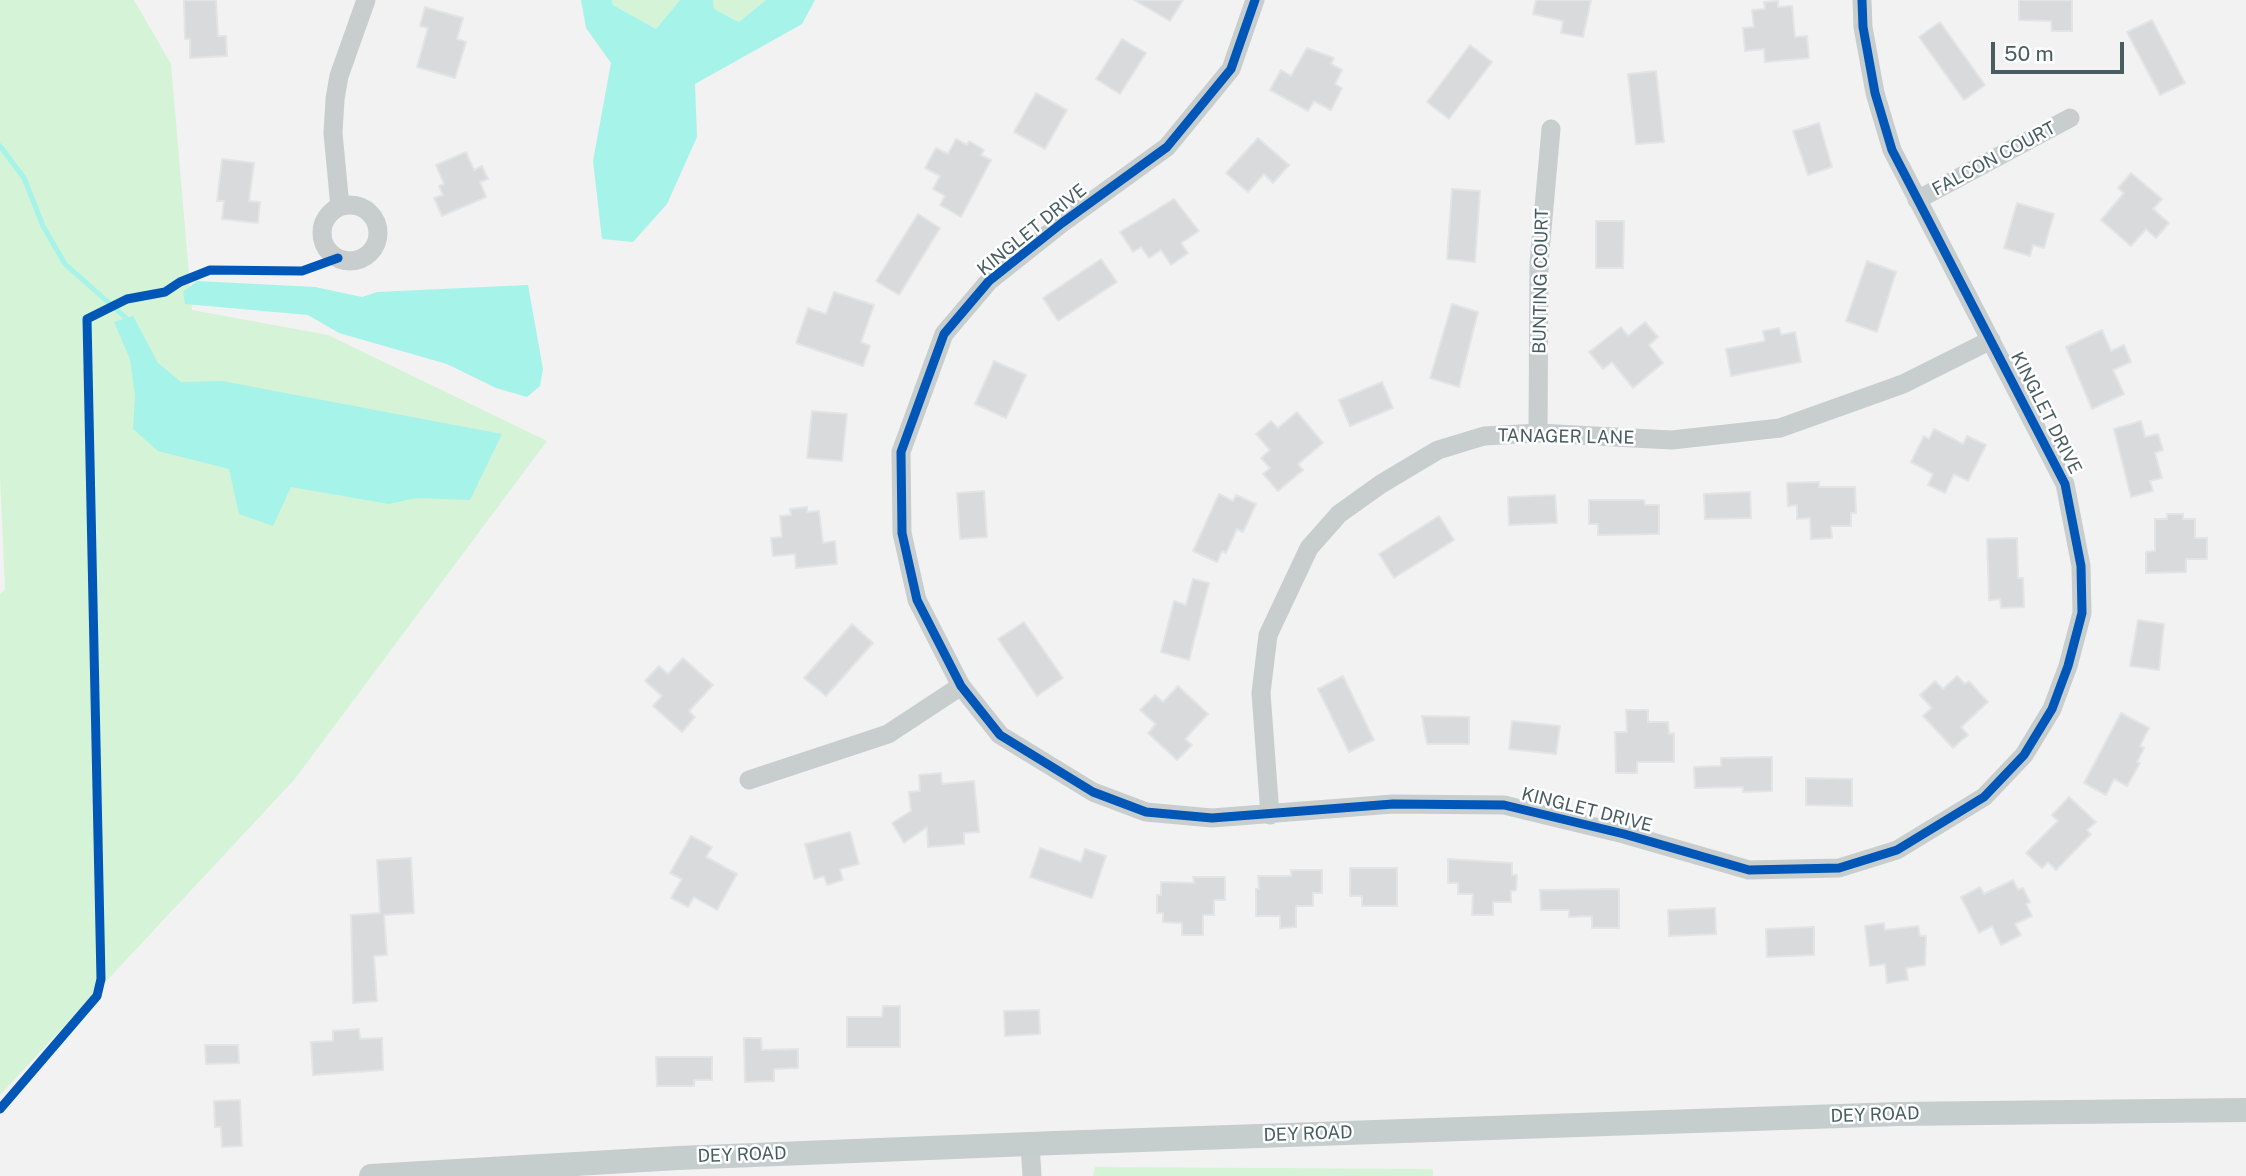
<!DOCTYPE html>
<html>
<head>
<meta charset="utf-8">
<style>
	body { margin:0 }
	#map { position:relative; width:2246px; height:1176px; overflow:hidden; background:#f2f2f2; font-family:"Public Sans",sans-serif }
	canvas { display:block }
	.scale { position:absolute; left:1991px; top:42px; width:133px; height:32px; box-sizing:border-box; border:4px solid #475d60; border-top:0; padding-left:9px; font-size:21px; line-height:24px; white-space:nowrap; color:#475d60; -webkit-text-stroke:5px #fff; paint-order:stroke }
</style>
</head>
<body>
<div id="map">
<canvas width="2246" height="1176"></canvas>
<div class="scale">50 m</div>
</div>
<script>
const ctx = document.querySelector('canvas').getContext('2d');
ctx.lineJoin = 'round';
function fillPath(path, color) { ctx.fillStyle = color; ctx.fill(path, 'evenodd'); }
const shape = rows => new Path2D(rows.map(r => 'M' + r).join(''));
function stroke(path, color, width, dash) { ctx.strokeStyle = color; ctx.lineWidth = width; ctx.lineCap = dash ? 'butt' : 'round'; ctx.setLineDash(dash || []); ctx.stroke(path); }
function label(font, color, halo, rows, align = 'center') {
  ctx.font = font + ' "Public Sans",sans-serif'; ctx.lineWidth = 5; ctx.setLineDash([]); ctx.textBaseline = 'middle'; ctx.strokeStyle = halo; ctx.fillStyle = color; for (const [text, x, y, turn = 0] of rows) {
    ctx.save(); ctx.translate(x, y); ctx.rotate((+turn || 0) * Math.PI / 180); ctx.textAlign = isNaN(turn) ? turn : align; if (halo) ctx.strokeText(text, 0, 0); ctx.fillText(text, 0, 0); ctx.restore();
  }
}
const green = shape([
	[0,0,134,0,171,64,192,310,328,335,547,441,294,780,0,1095,0,594,5,589,0,476],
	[612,0,680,0,656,29,613,5],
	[713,0,766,0,739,22,714,9],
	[1095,1167,1433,1169,1433,1176,1093,1176]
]);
const water = shape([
	[581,0,612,0,613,5,656,29,680,0,713,0,714,9,739,22,766,0,815,0,802,24,695,84,697,137,667,204,633,242,602,239,593,161,611,63,586,28],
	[197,281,315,287,362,297,377,292,528,285,543,369,540,386,527,397,496,388,447,364,339,333,308,315,185,304,183,292],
	[133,316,158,363,181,382,222,381,502,434,470,500,416,498,389,504,291,487,273,526,239,514,229,469,158,451,133,429,135,396,130,359,114,322]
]);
const stream = shape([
	[0,146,24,178,43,226,65,264,126,318]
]);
const building = shape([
	[184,0,216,0,218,36,226,36,227,56,190,58,190,39,185,39,184,0],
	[1134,0,1183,0,1170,21,1134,0],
	[1536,0,1591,0,1583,37,1561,33,1563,21,1533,14,1536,0],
	[2019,0,2072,0,2072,31,2052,31,2051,21,2019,20,2019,0],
	[1778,1,1778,7,1792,6,1795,37,1807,36,1809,58,1765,62,1764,49,1745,51,1743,28,1754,27,1752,10,1765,9,1764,2,1778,1],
	[425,7,463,18,457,39,466,42,455,78,417,67,428,28,420,26,425,7],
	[2152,20,2185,83,2160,95,2127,32,2152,20],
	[1940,22,1985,85,1964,100,1919,37,1940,22],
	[1122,39,1146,53,1120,94,1096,79,1122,39],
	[1470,45,1492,62,1449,119,1427,102,1470,45],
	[1307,48,1334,58,1331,64,1342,70,1335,84,1342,88,1331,110,1314,101,1308,111,1270,90,1281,70,1291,76,1307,48],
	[1656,71,1664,142,1636,144,1628,74,1656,71],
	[1036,93,1067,110,1045,149,1014,132,1036,93],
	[1819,123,1832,167,1808,175,1793,131,1819,123],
	[1258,138,1289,165,1273,183,1264,174,1248,192,1226,173,1258,138],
	[956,139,967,145,969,141,984,150,981,155,991,160,961,217,940,205,945,196,933,189,940,176,925,168,936,148,948,154,956,139],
	[466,152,474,170,482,166,488,179,480,182,486,197,442,216,434,198,443,195,439,186,444,184,436,165,466,152],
	[222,159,254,163,249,201,260,202,258,223,222,219,224,201,217,201,222,159],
	[2131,173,2162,199,2153,209,2169,223,2156,238,2146,229,2131,246,2101,220,2124,193,2118,188,2131,173],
	[1452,189,1480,191,1475,262,1447,259,1452,189],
	[1174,199,1199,231,1181,243,1188,253,1171,265,1161,250,1149,258,1141,247,1133,252,1120,232,1174,199],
	[2017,203,2054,214,2044,248,2033,245,2030,256,2004,248,2017,203],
	[918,214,940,228,899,295,876,281,918,214],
	[1596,221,1624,221,1623,268,1596,268,1596,221],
	[1101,259,1117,282,1058,321,1043,298,1101,259],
	[1867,261,1896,272,1877,332,1846,321,1867,261],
	[834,292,874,305,861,342,870,346,863,366,796,343,808,308,826,314,834,292],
	[1452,304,1478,312,1459,387,1430,378,1452,304],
	[1645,322,1658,337,1649,345,1663,363,1633,388,1612,362,1603,369,1589,352,1621,327,1628,336,1645,322],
	[1779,328,1781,335,1795,332,1801,362,1731,376,1726,349,1765,341,1763,331,1779,328],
	[2102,330,2111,351,2124,345,2131,362,2113,370,2124,394,2092,409,2066,347,2102,330],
	[994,361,1026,375,1006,418,975,404,994,361],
	[1382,382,1393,408,1350,426,1339,400,1382,382],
	[812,411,847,414,842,461,807,458,812,411],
	[1297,412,1323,443,1298,464,1303,470,1278,491,1263,474,1270,468,1261,458,1270,450,1256,434,1271,421,1278,428,1297,412],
	[2141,421,2145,437,2158,434,2163,450,2155,453,2162,478,2150,481,2153,491,2131,497,2114,429,2141,421],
	[1934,429,1963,444,1967,436,1986,445,1968,481,1954,474,1945,493,1928,485,1933,474,1911,462,1924,436,1929,439,1934,429],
	[1819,482,1819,487,1855,487,1856,513,1851,513,1851,526,1831,526,1832,538,1811,539,1810,518,1797,519,1797,505,1788,506,1787,483,1819,482],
	[984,491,987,537,960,539,957,493,984,491],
	[1750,492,1751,518,1705,519,1704,494,1750,492],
	[1219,494,1233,501,1236,495,1256,504,1243,532,1237,529,1226,553,1222,551,1217,562,1193,551,1219,494],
	[1555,495,1557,523,1509,525,1508,497,1555,495],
	[1589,500,1644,500,1645,505,1659,505,1659,534,1598,535,1598,524,1589,524,1589,500],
	[807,507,807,512,819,511,823,543,835,541,837,564,796,568,795,554,773,556,771,538,782,537,780,516,791,515,790,509,807,507],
	[2167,514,2183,514,2183,519,2195,519,2195,538,2207,538,2207,559,2186,559,2186,572,2146,573,2146,552,2155,551,2155,519,2167,519,2167,514],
	[1439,516,1454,540,1394,578,1379,554,1439,516],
	[2017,538,2018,578,2023,578,2024,607,2001,608,2000,599,1989,600,1987,539,2017,538],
	[1193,579,1209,583,1189,660,1161,652,1174,601,1186,605,1193,579],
	[2138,620,2164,624,2159,670,2130,666,2138,620],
	[1024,622,1063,678,1037,696,998,639,1024,622],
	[852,624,873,643,826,696,804,678,852,624],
	[683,658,713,685,689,711,695,717,682,732,653,706,662,696,645,681,659,666,668,674,683,658],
	[1343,676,1374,740,1349,752,1318,689,1343,676],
	[1957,676,1965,684,1969,681,1988,702,1961,727,1968,735,1953,748,1923,716,1932,708,1920,695,1935,681,1943,689,1957,676],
	[1178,686,1208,714,1185,739,1192,745,1177,760,1148,733,1156,724,1140,710,1155,695,1163,702,1178,686],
	[1626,710,1648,710,1648,722,1668,722,1669,734,1674,733,1674,762,1637,762,1637,773,1616,773,1615,732,1627,732,1626,710],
	[2121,713,2149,728,2140,746,2144,748,2137,762,2140,763,2127,786,2114,779,2106,795,2084,783,2121,713],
	[1422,716,1469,717,1469,744,1427,744,1422,716],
	[1512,721,1560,726,1556,754,1509,749,1512,721],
	[1772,757,1772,791,1743,792,1743,787,1695,788,1694,767,1721,766,1721,758,1772,757],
	[941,773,942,784,974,781,979,832,964,833,964,844,928,847,927,827,904,843,892,823,911,811,909,792,920,791,919,775,941,773],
	[1806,778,1852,779,1852,806,1806,805,1806,778],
	[2069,797,2096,822,2087,830,2091,834,2056,870,2048,862,2042,868,2026,853,2058,821,2052,815,2069,797],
	[850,832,859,864,840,869,843,880,827,885,824,876,814,879,805,844,850,832],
	[691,836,712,847,706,857,737,874,717,910,694,897,688,907,671,898,682,879,670,873,691,836],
	[1040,848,1081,862,1085,849,1106,856,1092,898,1030,877,1040,848],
	[411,858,414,913,384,915,387,955,374,956,377,1001,353,1003,351,915,380,913,377,860,411,858],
	[1448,859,1512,863,1512,875,1517,875,1516,890,1511,891,1511,902,1493,902,1493,915,1472,915,1473,894,1458,894,1458,883,1448,883,1448,859],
	[1350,868,1397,868,1397,906,1362,906,1362,896,1350,896,1350,868],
	[1291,870,1322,870,1322,893,1313,893,1313,906,1296,906,1296,927,1280,928,1280,916,1256,916,1256,889,1259,889,1258,876,1291,876,1291,870],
	[1193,877,1225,877,1225,900,1214,900,1214,915,1203,915,1203,935,1182,935,1182,923,1163,922,1163,913,1157,913,1157,895,1161,895,1161,882,1194,883,1193,877],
	[2013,880,2018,890,2023,888,2030,902,2026,904,2032,916,2015,924,2021,935,2001,945,1992,926,1979,933,1961,897,1980,887,1984,894,2013,880],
	[1619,889,1619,928,1592,928,1592,916,1569,917,1569,910,1541,910,1540,890,1619,889],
	[1715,908,1716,934,1669,936,1668,910,1715,908],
	[1884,923,1885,930,1918,926,1920,936,1926,936,1925,965,1906,968,1908,980,1887,983,1885,964,1870,966,1865,926,1884,923],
	[1814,927,1814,955,1767,957,1766,929,1814,927],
	[883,1006,900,1006,900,1047,847,1047,847,1017,882,1017,883,1006],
	[1039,1010,1040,1034,1005,1036,1004,1011,1039,1010],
	[359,1029,360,1039,382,1038,383,1070,313,1075,311,1042,333,1041,333,1031,359,1029],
	[744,1038,761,1038,762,1050,798,1049,798,1068,774,1069,774,1081,745,1082,744,1038],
	[205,1045,238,1045,239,1063,206,1064,205,1045],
	[656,1057,712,1057,712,1080,694,1080,694,1086,657,1086,656,1057],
	[240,1100,242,1146,222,1147,221,1127,215,1127,214,1101,240,1100]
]);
const minor = shape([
	[1255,0,1231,69,1167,147,1062,223,989,281,944,334,901,452,902,533,917,600,961,686,1000,735,1093,792,1146,812,1212,818,1393,804,1504,805,1624,834,1749,870,1839,868,1897,850,1984,797,2024,755,2052,709,2068,666,2082,613,2081,566,2065,484,1892,150,1875,93,1863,27,1862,0],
	[1917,200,2070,118],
	'322 233a28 28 0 1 1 56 0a28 28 0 1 1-56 0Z',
	[340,207,333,133,335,99,339,76,366,0],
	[1538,433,1539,263,1551,129],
	[749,780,888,734,961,686],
	[1270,815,1261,693,1268,635,1309,548,1339,514,1381,484,1438,450,1484,436,1538,433,1672,440,1780,428,1903,384,1991,340],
	[1030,1144,1032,1176]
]);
const major = shape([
	[371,1176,678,1158,1055,1143,1898,1114,2246,1110]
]);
const cycleway = shape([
	[1255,0,1231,69,1167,147,1062,223,989,281,944,334,901,452,902,533,917,600,961,686,1000,735,1093,792,1146,812,1212,818,1393,804,1504,805,1624,834,1749,870,1839,868,1897,850,1984,797,2024,755,2052,709,2068,666,2082,613,2081,566,2065,484,1892,150,1875,93,1863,27,1862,0],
	[0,1109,97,996,101,979,87,319,127,299,165,292,180,282,210,270,302,271,338,258]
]);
const streetNames = [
	["FALCON COURT",1994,159,-28],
	["KINGLET DRIVE",1032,230,-39],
	["BUNTING COURT",1541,281,-89],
	["KINGLET DRIVE",2046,413,63],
	["TANAGER LANE",1566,437,1],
	["KINGLET DRIVE",1587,810,14],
	["DEY ROAD",1875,1115,-2],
	["DEY ROAD",1308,1134,-2],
	["DEY ROAD",742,1155,-2]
];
fillPath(green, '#d5f3d6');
fillPath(water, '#a6f3e9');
stroke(stream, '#a6f3e9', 5);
fillPath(building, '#d9dadb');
stroke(building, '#e3e4e5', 2);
stroke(minor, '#c8cdce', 19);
stroke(major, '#c6cdcd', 24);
stroke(cycleway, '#0057b8', 9);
label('18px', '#475d60', '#fff', streetNames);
</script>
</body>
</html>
